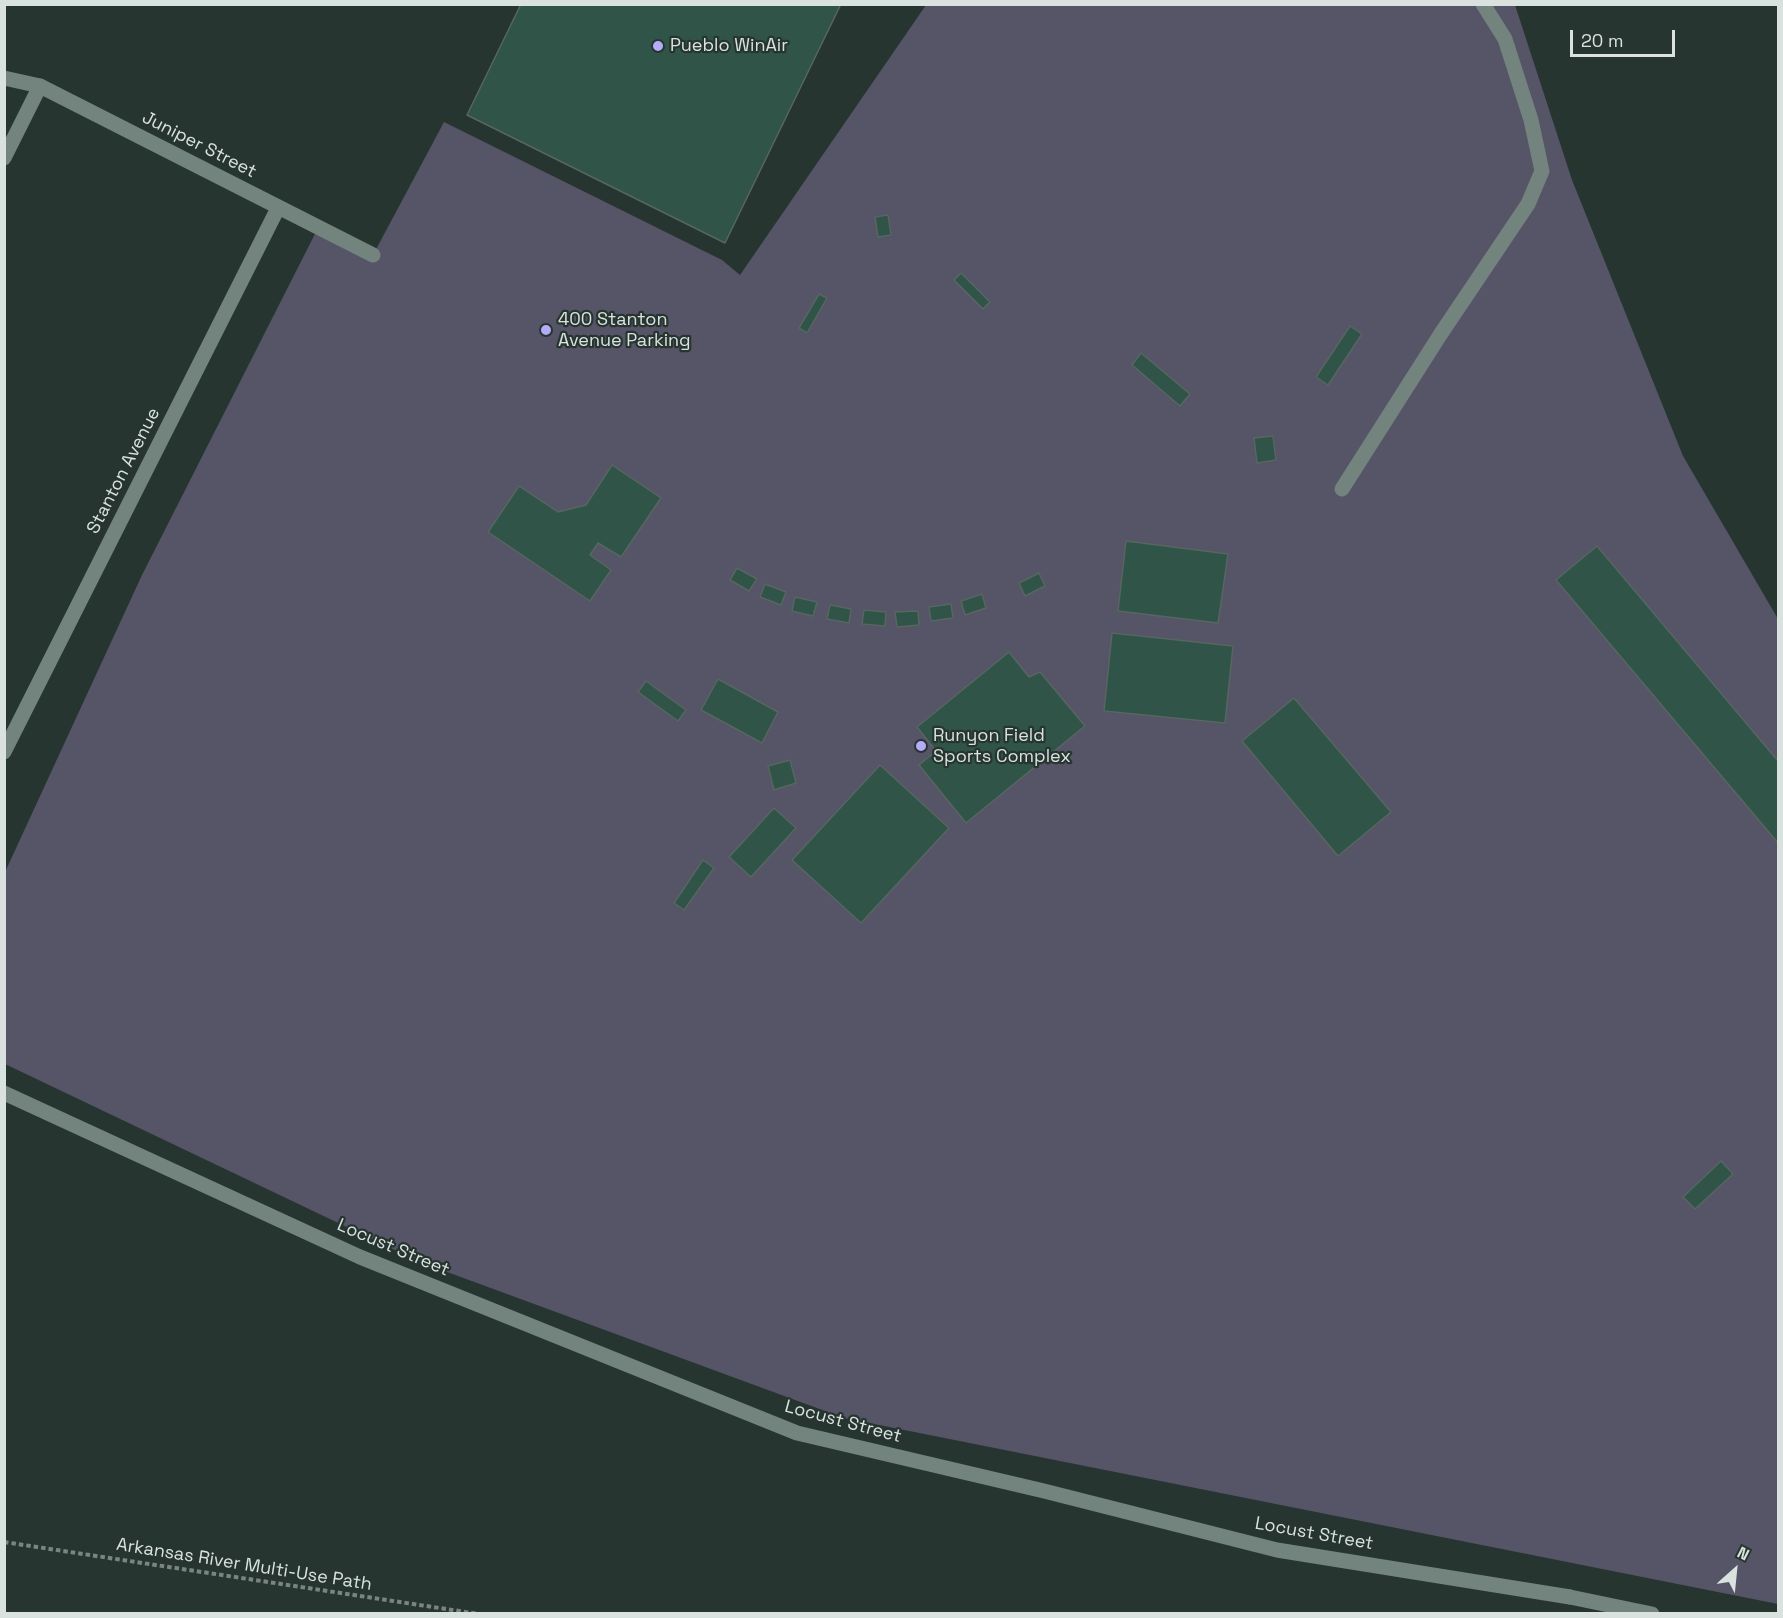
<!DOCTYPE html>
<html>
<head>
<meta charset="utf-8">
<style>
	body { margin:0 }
	#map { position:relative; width:1783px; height:1618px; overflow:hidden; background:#273530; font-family:"Space Grotesk",sans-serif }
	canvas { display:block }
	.frame { position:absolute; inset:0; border:6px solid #d9e2de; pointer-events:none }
	.north { position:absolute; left:1705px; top:1540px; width:60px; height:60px; -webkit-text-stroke:4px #273530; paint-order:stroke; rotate:27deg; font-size:16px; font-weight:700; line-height:24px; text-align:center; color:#d9e2de }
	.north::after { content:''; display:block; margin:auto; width:21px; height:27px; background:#d9e2de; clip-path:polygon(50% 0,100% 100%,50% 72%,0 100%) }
	.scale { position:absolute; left:1570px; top:30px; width:105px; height:27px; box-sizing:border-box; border:3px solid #d9e2de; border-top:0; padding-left:8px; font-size:18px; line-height:21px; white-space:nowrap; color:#d9e2de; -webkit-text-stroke:4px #273530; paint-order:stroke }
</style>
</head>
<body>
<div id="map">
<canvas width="1783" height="1618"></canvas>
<div class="frame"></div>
<div class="north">N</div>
<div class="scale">20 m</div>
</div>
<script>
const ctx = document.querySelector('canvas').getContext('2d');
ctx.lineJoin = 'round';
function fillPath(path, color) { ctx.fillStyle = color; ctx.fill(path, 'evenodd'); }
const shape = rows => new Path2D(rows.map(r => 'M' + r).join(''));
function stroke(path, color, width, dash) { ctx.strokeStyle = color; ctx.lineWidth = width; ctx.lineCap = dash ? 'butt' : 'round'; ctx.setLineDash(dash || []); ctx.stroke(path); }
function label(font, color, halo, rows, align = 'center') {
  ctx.font = font + ' "Space Grotesk",sans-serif'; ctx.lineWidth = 4.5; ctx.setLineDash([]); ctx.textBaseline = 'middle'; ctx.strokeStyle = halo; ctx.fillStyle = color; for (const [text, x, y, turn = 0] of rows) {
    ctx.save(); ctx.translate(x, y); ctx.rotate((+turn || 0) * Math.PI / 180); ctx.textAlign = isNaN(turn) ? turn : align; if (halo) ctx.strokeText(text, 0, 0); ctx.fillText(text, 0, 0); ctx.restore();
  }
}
const green = shape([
	[926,5,1515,5,1572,180,1683,456,1778,619,1778,1604,844,1418,420,1262,5,1064,5,872,142,575,318,228,373,255,444,122,722,260,740,275]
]);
const building = shape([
	[521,4,841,4,725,243,467,115,521,4],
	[888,215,891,235,878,237,875,217,888,215],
	[961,273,990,302,983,309,954,280,961,273],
	[819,294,827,298,807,333,799,328,819,294],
	[1350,326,1362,334,1328,385,1316,377,1350,326],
	[1141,353,1190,394,1180,406,1132,365,1141,353],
	[1273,436,1276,460,1257,463,1254,438,1273,436],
	[612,465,661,498,621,557,598,543,590,555,611,570,590,601,488,532,519,486,558,512,586,505,612,465],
	[1126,541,1228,554,1218,623,1118,611,1126,541],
	[1597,546,1778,761,1778,843,1556,580,1597,546],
	[737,568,757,579,749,591,730,580,737,568],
	[1039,573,1045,586,1025,596,1019,583,1039,573],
	[765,584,786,592,781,605,760,597,765,584],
	[982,594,986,608,965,615,961,601,982,594],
	[795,597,817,602,813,616,792,611,795,597],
	[951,604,953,618,931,621,929,607,951,604],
	[830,605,851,609,849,623,827,619,830,605],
	[864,610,886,612,885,626,862,624,864,610],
	[918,611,919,625,897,627,895,612,918,611],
	[1112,633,1233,646,1225,723,1104,711,1112,633],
	[1009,652,1029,677,1040,672,1085,726,966,823,919,765,936,751,917,727,1009,652],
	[718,679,778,712,762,743,701,710,718,679],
	[646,681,686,710,678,721,638,692,646,681],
	[1294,698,1391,812,1338,856,1242,741,1294,698],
	[790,760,796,783,774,790,768,766,790,760],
	[880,765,949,828,861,923,792,860,880,765],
	[774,808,796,828,751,877,729,857,774,808],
	[703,860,714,868,684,910,674,903,703,860],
	[1721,1161,1733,1174,1695,1209,1683,1197,1721,1161]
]);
const path = shape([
	[4,1542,479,1614]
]);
const service = shape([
	[4,158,40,86],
	[1342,489,1440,335,1528,204,1542,171,1531,120,1505,39,1483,4],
	[1570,1597,1652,1614]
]);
const minor = shape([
	[4,78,40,86,373,255],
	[4,752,278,208],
	[4,1093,360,1257,797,1433,1044,1491,1277,1550,1570,1597]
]);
const markers = [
	[658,46,6,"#b6abf8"],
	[546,330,6,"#b6abf8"],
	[921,746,6,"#b6abf8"]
];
const poiNames = [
	["Pueblo WinAir",670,46],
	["400 Stanton",558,320],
	["Avenue Parking",558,341],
	["Runyon Field",933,736],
	["Sports Complex",933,757]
];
const streetNames = [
	["Juniper Street",199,145,27],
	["Stanton Avenue",124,471,-63],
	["Locust Street",393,1248,23],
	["Locust Street",843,1422,15],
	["Locust Street",1314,1534,10],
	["Arkansas River Multi-Use Path",244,1565,9]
];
fillPath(green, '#565467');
fillPath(building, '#305448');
stroke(building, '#576660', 1.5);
stroke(path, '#798581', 4, [4.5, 3]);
stroke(service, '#73837d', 15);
stroke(minor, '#73837d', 15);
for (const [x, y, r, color] of markers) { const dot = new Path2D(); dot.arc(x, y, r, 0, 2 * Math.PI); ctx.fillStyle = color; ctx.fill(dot); stroke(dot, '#273530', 2); }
label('18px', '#d9e2de', '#273530', poiNames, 'left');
label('18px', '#d9e2de', '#273530', streetNames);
</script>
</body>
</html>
